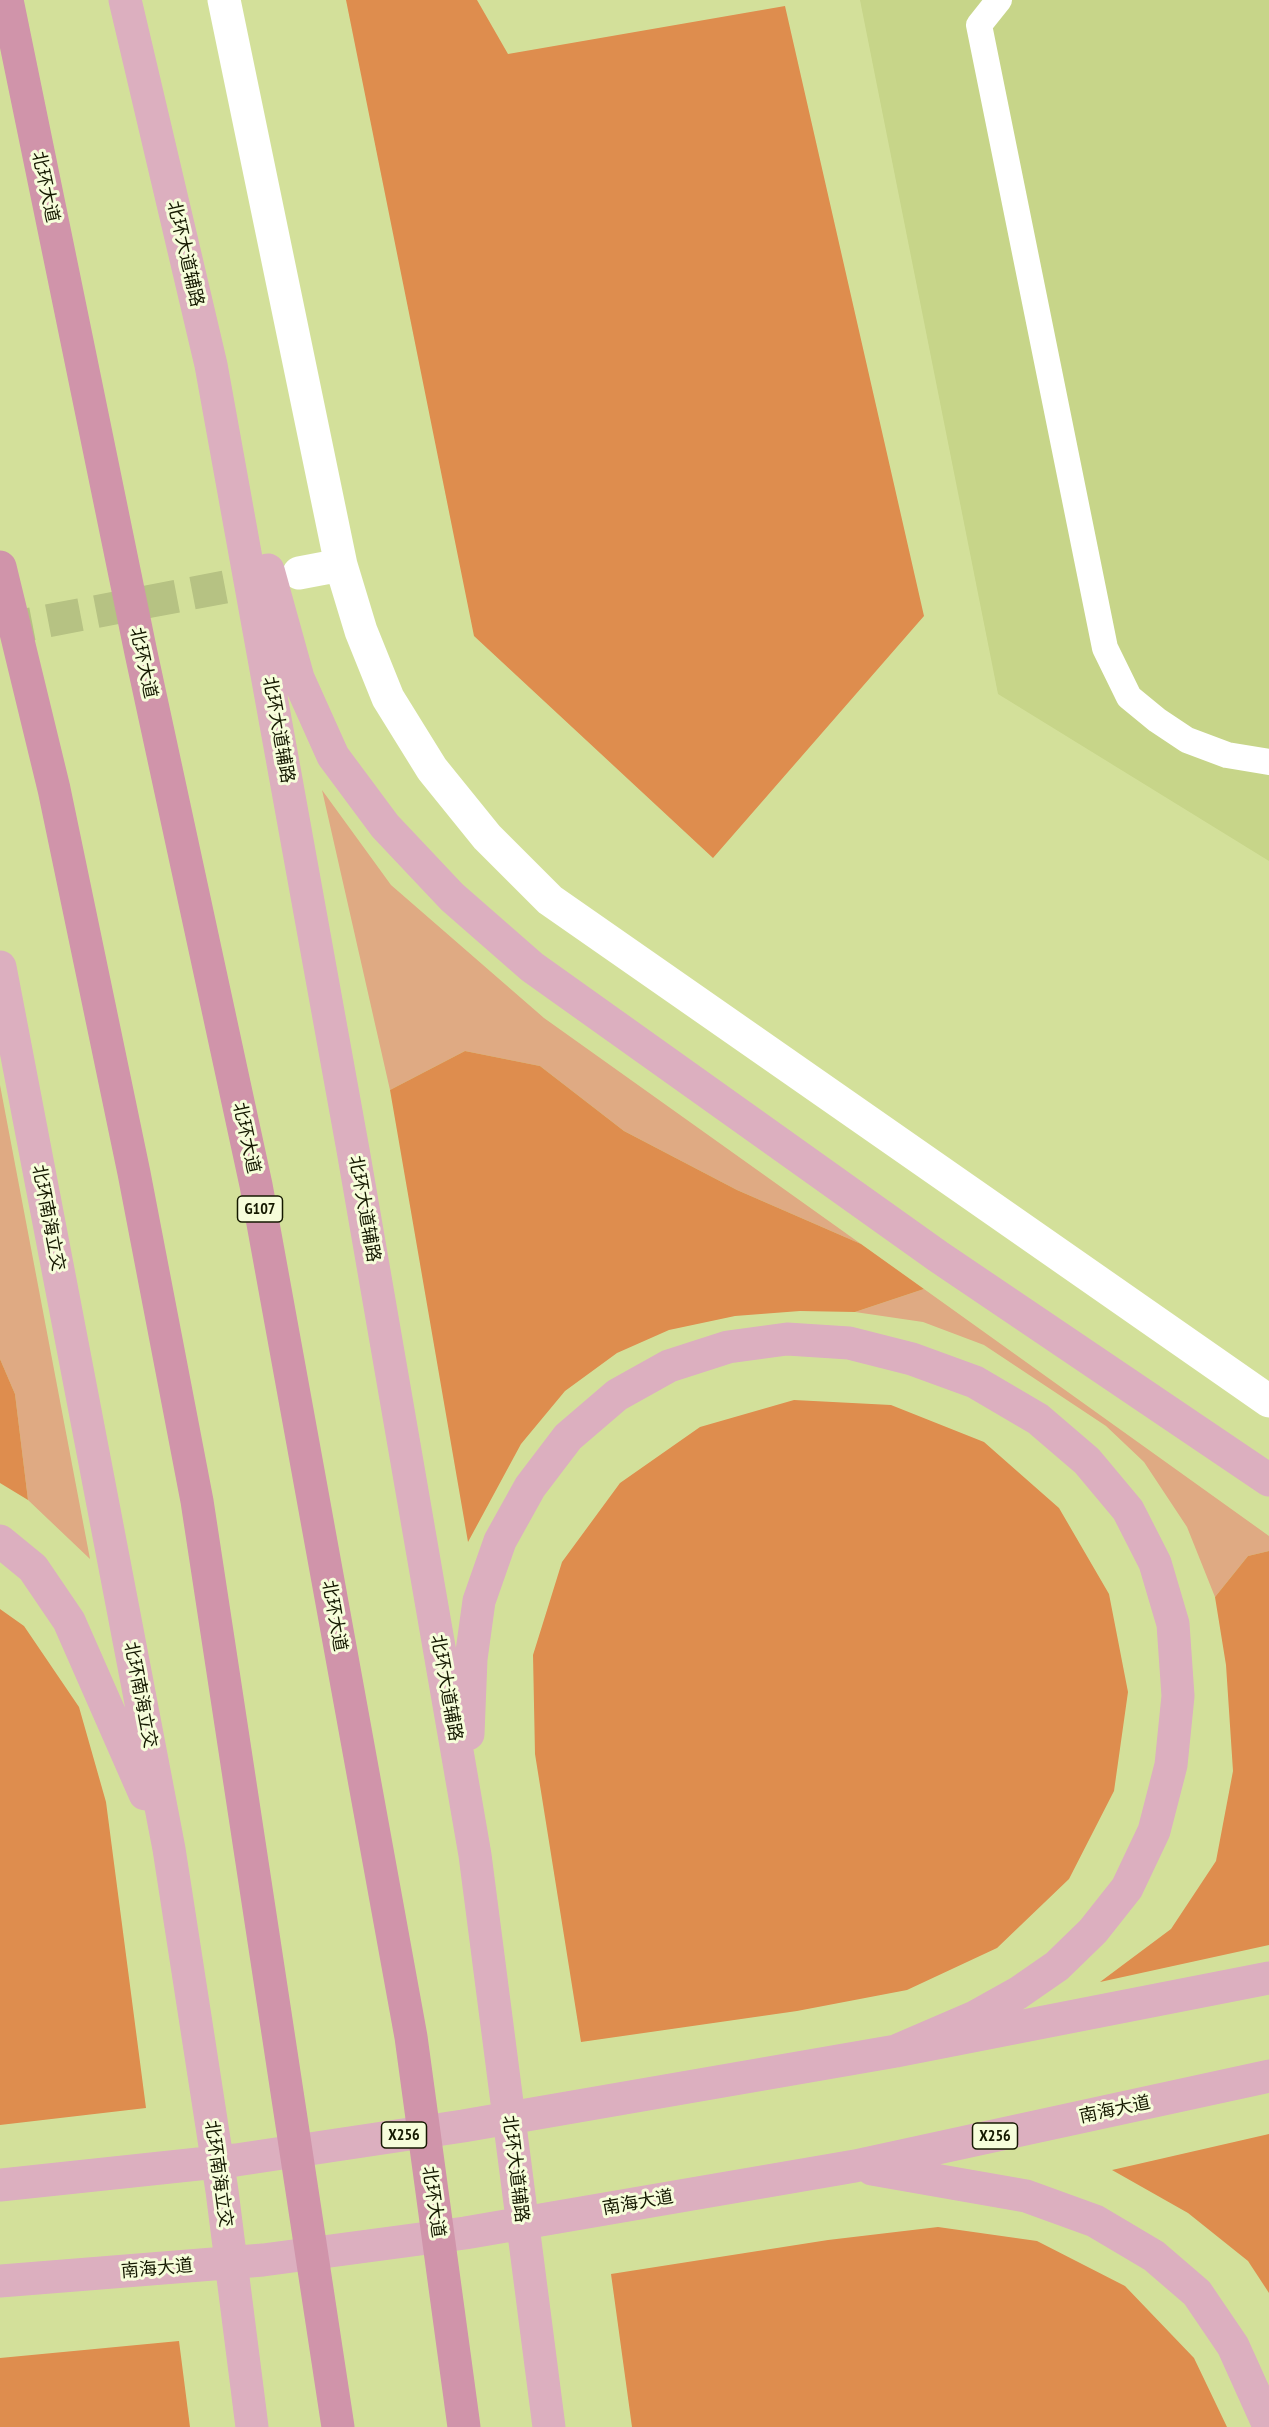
<!DOCTYPE html>
<html>
<head>
<meta charset="utf-8">
<style>
	body { margin:0 }
	canvas { display:block; background:#d3e09a }
</style>
</head>
<body>
<canvas width="1269" height="2427"></canvas>
<script>
const ctx = document.querySelector('canvas').getContext('2d');
ctx.lineJoin = 'round';
function fillPath(path, color) { ctx.fillStyle = color; ctx.fill(path, 'evenodd'); }
const shape = rows => new Path2D(rows.map(r => 'M' + r).join(''));
function stroke(path, color, width, dash) { ctx.strokeStyle = color; ctx.lineWidth = width; ctx.lineCap = dash ? 'butt' : 'round'; ctx.setLineDash(dash || []); ctx.stroke(path); }
function label(font, color, halo, rows, align = 'center') {
  ctx.font = font + ' "PT Sans Narrow","Noto Sans SC",sans-serif'; ctx.lineWidth = 6; ctx.setLineDash([]); ctx.textBaseline = 'middle'; ctx.strokeStyle = halo; ctx.fillStyle = color; for (const [text, x, y, turn = 0] of rows) {
    ctx.save(); ctx.translate(x, y); ctx.rotate((+turn || 0) * Math.PI / 180); ctx.textAlign = isNaN(turn) ? turn : align; if (halo) ctx.strokeText(text, 0, 0); ctx.fillText(text, 0, 0); ctx.restore();
  }
}
const built = shape([
	[860,0,1269,0,1269,861,998,694]
]);
const green = shape([
	[322,790,391,885,544,1018,861,1244,737,1190,624,1131,540,1066,465,1051,390,1090],
	[0,1085,90,1559,28,1500,15,1394,0,1359],
	[924,1289,1269,1536,1269,1551,1248,1556,1215,1597,1187,1527,1144,1462,1106,1426,984,1345,923,1322,855,1312]
]);
const forest = shape([
	[346,0,477,0,508,54,785,6,924,616,713,858,474,636],
	[465,1051,540,1066,624,1131,737,1190,861,1244,924,1289,855,1312,800,1311,735,1316,669,1330,617,1353,565,1391,521,1444,468,1542,390,1090],
	[0,1359,15,1394,28,1500,0,1483],
	[794,1400,891,1405,984,1442,1059,1508,1109,1594,1128,1692,1114,1791,1069,1879,997,1948,907,1990,797,2011,581,2042,535,1754,533,1655,562,1562,620,1483,700,1427],
	[1269,1551,1269,1945,1100,1982,1171,1929,1216,1861,1233,1771,1226,1665,1215,1597,1248,1556],
	[0,1609,24,1626,79,1707,106,1802,146,2108,0,2125],
	[1269,2134,1269,2293,1248,2261,1188,2213,1112,2170],
	[938,2227,1037,2241,1125,2286,1194,2358,1227,2427,632,2427,611,2274,828,2240],
	[179,2341,190,2427,0,2427,0,2358]
]);
const minorTunnel = shape([
	[0,630,277,577]
]);
const service = shape([
	[999,0,979,25,1105,648,1129,697,1157,720,1187,740,1227,755,1269,762]
]);
const minor = shape([
	[224,0,341,565,361,631,388,698,432,769,487,837,550,900,1269,1401],
	[299,573,341,565]
]);
const primary = shape([
	[125,0,211,365,353,1150,475,1855,549,2427],
	[268,570,298,678,333,756,385,826,452,897,532,967,939,1257,1269,1480],
	[0,967,169,1849,222,2191,252,2427],
	[0,1541,33,1568,69,1621,145,1794],
	[468,1734,471,1659,479,1601,500,1541,530,1487,568,1437,617,1395,669,1366,728,1347,787,1339,849,1343,912,1359,975,1382,1038,1419,1087,1461,1128,1510,1155,1563,1173,1624,1178,1696,1171,1765,1154,1831,1127,1888,1093,1931,1057,1966,1018,1993,975,2017,896,2051],
	[872,2169,1026,2196,1095,2221,1154,2256,1197,2293,1233,2346,1269,2426],
	[0,2185,236,2160,463,2126,896,2051,1269,1978],
	[0,2281,263,2260,465,2233,855,2166,1269,2076]
]);
const trunk = shape([
	[7,0,141,653,256,1185,411,2037,464,2427],
	[0,567,54,789,134,1173,197,1501,338,2427]
]);
const shields = [
	[260,1209,45],
	[404,2135,45],
	[995,2136,45]
];
const shieldNames = [
	["G107",260,1209],
	["X256",404,2135],
	["X256",995,2136]
];
const streetNames = [
	["北环大道",45,187,78],
	["北环大道辅路",185,254,77],
	["北环大道",143,663,78],
	["北环大道辅路",278,730,80],
	["北环大道",246,1138,78],
	["北环大道辅路",364,1209,80],
	["北环南海立交",48,1218,79],
	["北环大道",334,1616,80],
	["北环大道辅路",446,1688,80],
	["北环南海立交",140,1695,79],
	["南海大道",1115,2110,-12],
	["北环大道辅路",515,2169,83],
	["北环南海立交",218,2174,82],
	["北环大道",433,2202,82],
	["南海大道",638,2203,-10],
	["南海大道",157,2269,-5]
];
fillPath(built, '#c7d589');
fillPath(green, '#dfaa83');
fillPath(forest, '#de8d4e');
stroke(minorTunnel, '#b6c283', 33, [33, 16]);
stroke(service, '#fff', 26);
stroke(minor, '#fff', 33);
stroke(primary, '#dcafbf', 33);
stroke(trunk, '#d094aa', 33);
for (const [x, y, w] of shields) { const box = new Path2D(); box.roundRect(x - w / 2, y - 13, w, 26, 4.5); ctx.fillStyle = '#f6fdda'; ctx.fill(box); stroke(box, '#151900', 1.5); }
label('bold 16px', '#151900', null, shieldNames);
label('18px', '#151900', '#f6fdda', streetNames);
</script>
</body>
</html>
